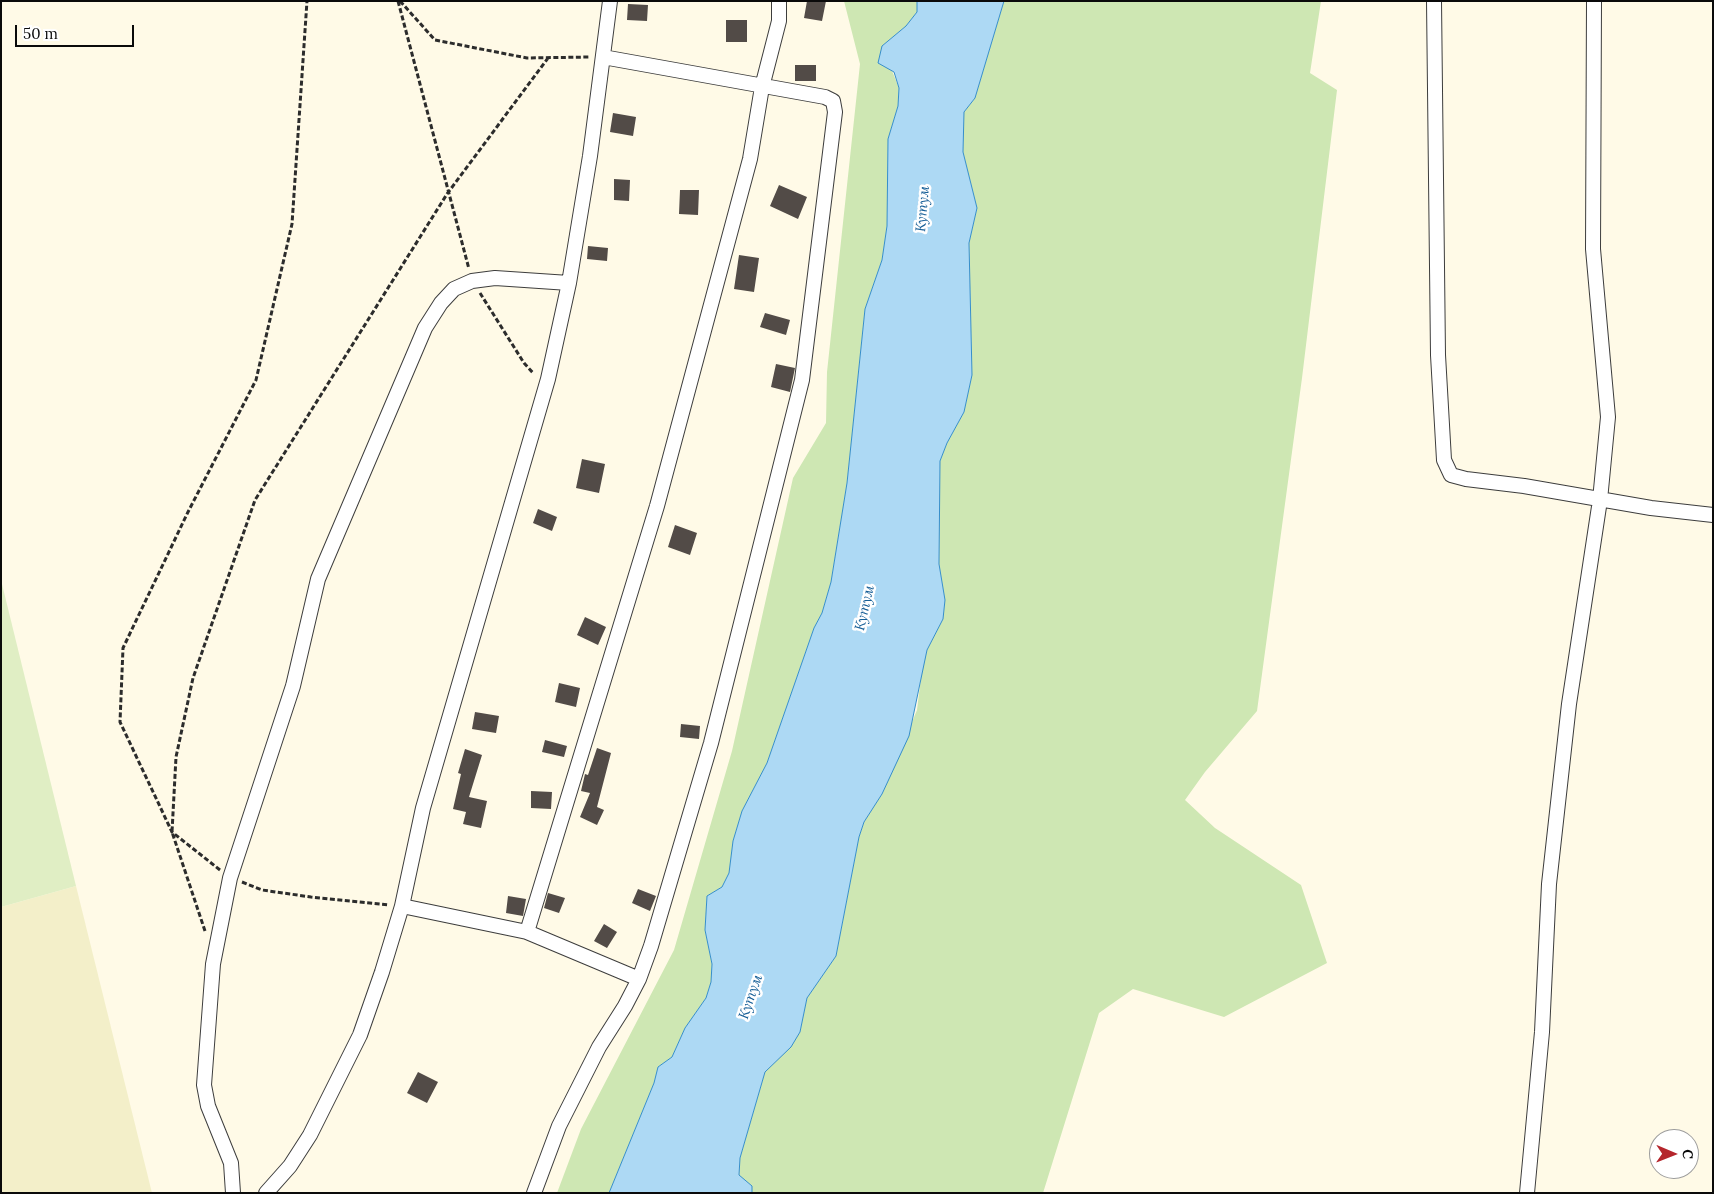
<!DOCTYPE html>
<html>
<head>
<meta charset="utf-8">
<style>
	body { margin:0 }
	#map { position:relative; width:1714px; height:1194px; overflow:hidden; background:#fffae7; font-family:Lora,serif }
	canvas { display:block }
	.frame { position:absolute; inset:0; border:2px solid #0a0a0a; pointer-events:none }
	.north { position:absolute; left:1649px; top:1129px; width:50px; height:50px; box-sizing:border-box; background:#fff; border:1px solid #9d9d9d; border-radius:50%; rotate:91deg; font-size:14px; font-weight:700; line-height:20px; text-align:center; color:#0a0a0a }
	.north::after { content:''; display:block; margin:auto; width:18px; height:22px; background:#b5262c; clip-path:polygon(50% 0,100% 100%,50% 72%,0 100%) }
	.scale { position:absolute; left:15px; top:25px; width:119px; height:22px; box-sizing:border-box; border:2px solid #0a0a0a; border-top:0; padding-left:6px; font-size:15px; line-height:18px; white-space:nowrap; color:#0a0a0a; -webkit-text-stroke:4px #fff; paint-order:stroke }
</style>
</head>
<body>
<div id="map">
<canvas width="1714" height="1194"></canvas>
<div class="frame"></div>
<div class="north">С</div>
<div class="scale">50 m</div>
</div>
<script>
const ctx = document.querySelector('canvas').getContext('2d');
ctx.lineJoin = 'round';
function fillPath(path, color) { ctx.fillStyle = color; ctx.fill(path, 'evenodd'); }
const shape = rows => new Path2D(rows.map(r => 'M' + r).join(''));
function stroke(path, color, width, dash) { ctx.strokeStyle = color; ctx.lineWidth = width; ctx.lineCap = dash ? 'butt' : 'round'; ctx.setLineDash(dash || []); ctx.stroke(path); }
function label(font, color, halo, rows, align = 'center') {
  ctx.font = font + ' Lora,serif'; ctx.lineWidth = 5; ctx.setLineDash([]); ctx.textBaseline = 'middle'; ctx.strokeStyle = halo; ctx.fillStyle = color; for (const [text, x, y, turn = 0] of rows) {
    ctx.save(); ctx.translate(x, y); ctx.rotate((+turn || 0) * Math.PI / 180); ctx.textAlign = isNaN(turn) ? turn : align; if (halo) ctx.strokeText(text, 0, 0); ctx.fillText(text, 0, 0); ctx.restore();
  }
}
const farmland = shape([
	[76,886,152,1193,1,1193,1,907]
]);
const green = shape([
	[844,1,917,1,917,12,906,26,882,46,899,88,898,106,888,139,887,226,882,260,865,309,847,483,831,582,822,613,814,628,767,763,742,811,733,841,729,873,722,887,707,896,705,930,712,964,711,982,706,998,685,1028,672,1057,658,1067,654,1083,609,1193,557,1193,581,1129,674,950,732,751,793,478,826,423,827,372,860,64],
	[1004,1,1321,1,1310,73,1337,90,1302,378,1257,711,1205,772,1185,800,1215,828,1301,885,1327,963,1224,1017,1133,989,1099,1013,1043,1193,752,1193,752,1186,739,1176,740,1158,765,1072,791,1046,800,1032,807,998,836,956,859,837,864,822,882,794,917,710,922,669,927,650,943,619,945,600,939,564,940,461,947,443,964,412,972,375,969,243,977,208,963,152,964,112,975,98]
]);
const pitch = shape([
	[1,580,76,886,1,907]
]);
const water = shape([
	[917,1,1004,1,975,98,964,112,963,152,977,208,969,243,972,375,964,412,947,443,940,461,939,564,945,600,943,619,927,650,909,736,882,794,864,822,859,837,836,956,807,998,800,1032,791,1047,765,1072,740,1158,739,1175,752,1186,752,1193,609,1193,654,1083,658,1067,672,1057,685,1028,706,998,711,982,712,964,705,930,707,896,722,887,729,873,733,841,742,811,767,763,814,628,822,613,831,582,847,483,865,309,882,260,887,226,888,139,898,106,899,88,894,72,878,63,882,46,906,26,917,12,917,1]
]);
const building = shape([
	[807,1,826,1,822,21,804,18],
	[628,4,648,5,647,21,627,20],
	[726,20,747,20,747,42,726,42],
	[795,65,816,65,816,81,795,81],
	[613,113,636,117,633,136,610,132],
	[614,179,630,180,629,201,614,200],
	[779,185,807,197,798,219,770,206],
	[680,190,699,190,698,215,679,214],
	[588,246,608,248,607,261,587,259],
	[739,255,759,258,754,292,734,289],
	[765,313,790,320,786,335,760,327],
	[776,364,795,368,790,392,771,387],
	[582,459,605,464,599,493,576,488],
	[538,509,557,517,552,531,533,523],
	[675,525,697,533,690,555,668,547],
	[585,617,606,627,598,645,577,635],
	[559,683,580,688,576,707,555,702],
	[475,712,499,716,496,733,472,729],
	[681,724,700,726,699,739,680,737],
	[545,740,567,746,564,757,542,752],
	[597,748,611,753,597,807,604,810,597,825,580,817,590,793,581,791,585,774,588,775],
	[465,749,482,755,469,797,487,801,481,828,463,824,466,812,453,809,461,774,458,773],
	[531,791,552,792,551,809,531,808],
	[638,889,656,896,650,911,632,903],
	[548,893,565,898,559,913,544,908],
	[508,896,526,899,523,916,506,913],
	[604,924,617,932,607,948,594,941],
	[418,1072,438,1082,427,1103,407,1093]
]);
const path = shape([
	[398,1,469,269],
	[400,1,435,40,527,58,590,57],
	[480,293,524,363,534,374],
	[220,870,172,832,120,722,123,648,188,512,256,380,292,224,307,1],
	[242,882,262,890,311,897,389,905],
	[205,931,172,832,176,757,193,678,255,500,447,194,548,58]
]);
const street = shape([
	[1434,1,1438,355,1444,460,1451,475,1466,479,1524,486,1651,508,1713,515],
	[402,906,527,932,639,979],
	[527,932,657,506,750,159,762,87,779,21,779,1],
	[233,1193,231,1163,208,1106,204,1085,213,964,230,878,293,686,318,579,425,328,441,303,454,289,472,281,495,278,569,283],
	[266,1193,290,1166,310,1135,360,1035,382,972,402,906,423,808,548,379,569,283,590,156,610,1],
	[534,1193,559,1126,599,1047,625,1006,639,979,651,946,711,743,802,380,835,112,833,101,825,97,603,57],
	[1527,1193,1542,1032,1549,884,1569,704,1600,500,1608,417,1593,249,1594,1]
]);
const waterNames = [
	["Кутум",923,209,-85],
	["Кутум",865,608,-77],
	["Кутум",751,997,-71]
];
fillPath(farmland, '#f3efc9');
fillPath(green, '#cee7b3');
fillPath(pitch, '#e0eec4');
fillPath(water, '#add9f4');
stroke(water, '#368eca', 1);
fillPath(building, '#524b47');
stroke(street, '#3d3d3d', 16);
stroke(path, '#2c2c2c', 3, [5, 2.5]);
stroke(street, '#fff', 14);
label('italic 14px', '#175f97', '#fff', waterNames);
</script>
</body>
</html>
